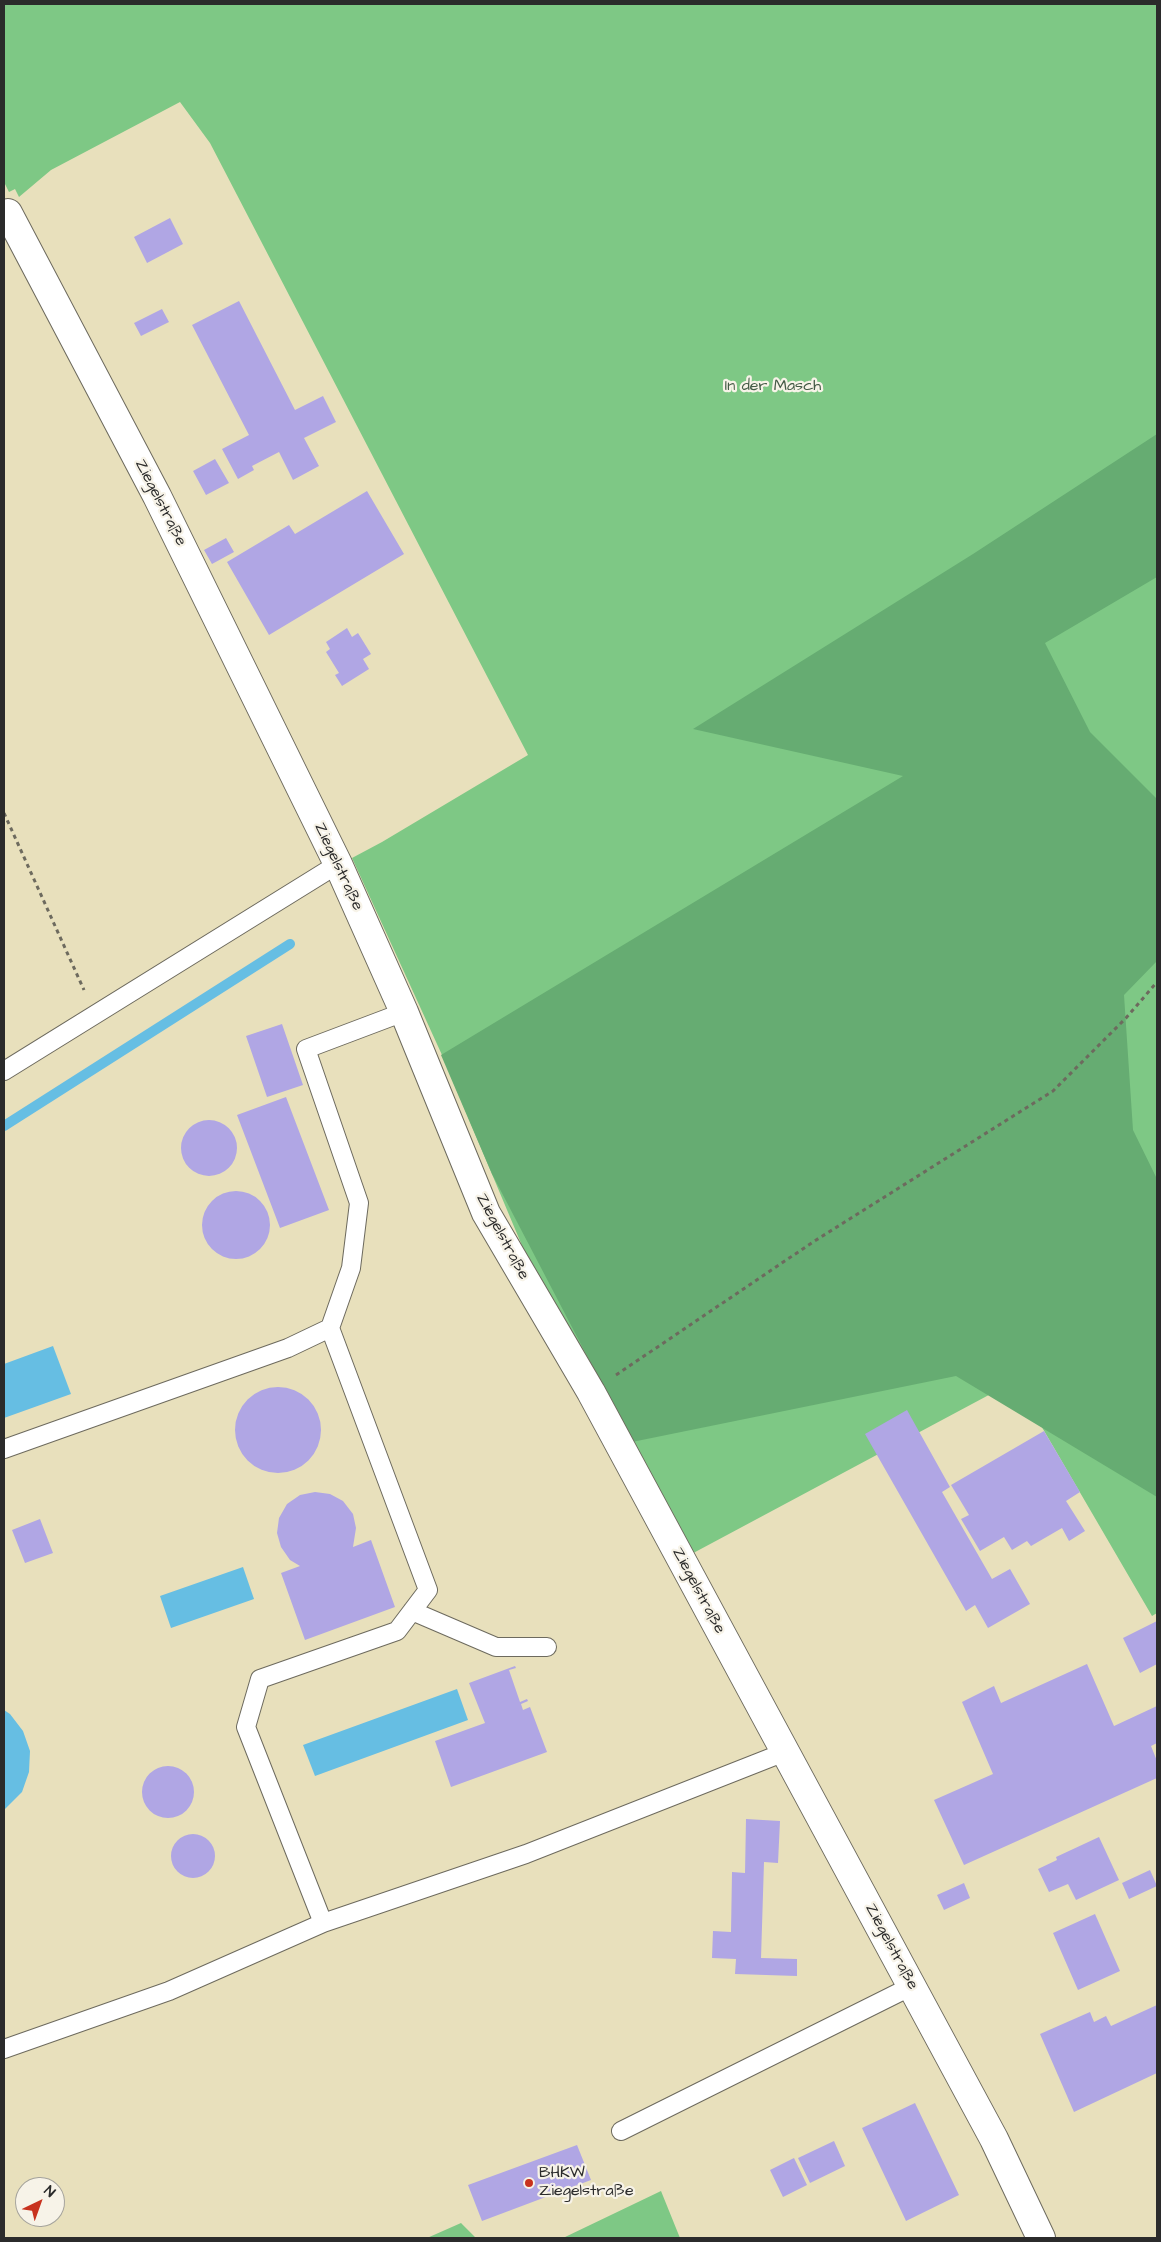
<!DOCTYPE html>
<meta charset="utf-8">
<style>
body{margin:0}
#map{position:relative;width:1161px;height:2242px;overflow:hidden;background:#e8e0bc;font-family:"Architects Daughter",sans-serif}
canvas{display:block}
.frame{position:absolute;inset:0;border:5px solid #2b2b2b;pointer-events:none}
.north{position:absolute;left:15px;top:2177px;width:50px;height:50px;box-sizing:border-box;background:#f7f3e8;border:1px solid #a5a39c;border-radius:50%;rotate:42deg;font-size:14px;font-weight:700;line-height:20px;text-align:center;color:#2b2b2b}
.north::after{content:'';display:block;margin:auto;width:18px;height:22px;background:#c8321e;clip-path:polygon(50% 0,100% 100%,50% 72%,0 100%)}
</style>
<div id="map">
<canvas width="1161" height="2242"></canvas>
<div class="frame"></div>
<div class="north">N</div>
</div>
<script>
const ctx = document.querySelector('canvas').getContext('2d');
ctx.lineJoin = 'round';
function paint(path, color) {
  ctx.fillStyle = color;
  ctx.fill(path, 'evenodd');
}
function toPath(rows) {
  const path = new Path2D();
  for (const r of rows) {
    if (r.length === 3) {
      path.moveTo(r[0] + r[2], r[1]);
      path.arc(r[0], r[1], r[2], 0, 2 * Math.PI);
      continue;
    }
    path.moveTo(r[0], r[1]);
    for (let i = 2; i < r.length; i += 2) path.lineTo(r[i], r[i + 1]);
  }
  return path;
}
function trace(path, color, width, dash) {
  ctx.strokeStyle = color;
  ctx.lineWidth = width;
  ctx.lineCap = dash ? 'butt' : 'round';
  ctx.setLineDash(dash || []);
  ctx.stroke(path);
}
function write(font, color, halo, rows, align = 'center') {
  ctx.font = font + ' "Architects Daughter",sans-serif';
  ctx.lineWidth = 4.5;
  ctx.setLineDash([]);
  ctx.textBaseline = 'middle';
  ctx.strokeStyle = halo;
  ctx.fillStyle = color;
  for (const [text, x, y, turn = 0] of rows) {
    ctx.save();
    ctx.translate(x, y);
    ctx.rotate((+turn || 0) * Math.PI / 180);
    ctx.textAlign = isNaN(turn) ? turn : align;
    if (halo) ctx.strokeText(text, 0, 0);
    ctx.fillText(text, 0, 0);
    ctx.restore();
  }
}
const green = toPath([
 [4,4,1157,4,1157,1613,1152,1616,1015,1381,684,1558,536,1279,442,1055,352,858,382,842,528,755,210,143,180,102,51,170,19,197,15,189,9,192,4,182],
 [661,2191,680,2238,563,2238],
 [461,2223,476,2238,427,2238]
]);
const forest = toPath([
 [1157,434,1157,577,1045,643,1090,732,1157,799,1157,961,1124,995,1133,1130,1157,1179,1157,1497,956,1376,632,1442,492,1174,441,1055,903,776,693,729,973,554]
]);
const water = toPath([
 [53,1346,71,1394,4,1418,4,1364],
 [243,1567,254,1599,171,1628,160,1596],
 [457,1689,468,1720,315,1776,303,1745],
 [4,1710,10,1714,23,1731,30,1751,29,1772,22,1792,4,1810]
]);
const stream = toPath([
 [4,1126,290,944]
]);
const building = toPath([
 [170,218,183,244,147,263,134,237],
 [239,301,295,410,323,396,336,422,304,438,319,466,293,480,279,452,252,466,254,470,238,479,222,449,249,435,192,325],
 [162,309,169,322,141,336,134,323],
 [215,459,229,483,206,495,193,471],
 [367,491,404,554,269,635,227,562,289,525,295,534],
 [226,538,234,552,212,564,204,550],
 [347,628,352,637,358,633,371,654,363,659,369,669,342,686,335,675,339,673,326,652,330,649,326,642],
 [282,1024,303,1085,267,1097,246,1036],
 [286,1097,329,1210,280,1228,237,1115],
 [209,1148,28],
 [236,1225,34],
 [278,1430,43],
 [907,1410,950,1487,942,1492,992,1579,1010,1569,1030,1604,988,1628,975,1605,966,1611,865,1434],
 [1044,1431,1080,1492,1066,1501,1085,1531,1069,1541,1062,1528,1031,1546,1027,1541,1012,1550,1004,1537,980,1551,961,1519,969,1515,951,1485],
 [315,1492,330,1494,343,1501,353,1514,356,1528,353,1547,371,1540,395,1607,305,1640,281,1573,300,1566,290,1560,281,1547,277,1533,279,1518,287,1504,300,1495],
 [40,1519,53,1553,25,1563,12,1530],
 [1157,1621,1157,1664,1140,1673,1123,1638],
 [1087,1664,1114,1726,1157,1706,1157,1743,1151,1746,1157,1761,1157,1778,964,1865,934,1800,993,1774,962,1702,994,1686,1001,1703],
 [515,1666,516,1668,509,1670,520,1702,527,1699,528,1701,521,1704,523,1710,530,1707,547,1752,451,1787,435,1741,485,1723,469,1683],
 [168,1792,26],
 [746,1819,780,1821,778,1863,764,1862,761,1958,797,1959,797,1976,735,1974,736,1959,712,1958,713,1931,731,1932,732,1872,745,1873],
 [193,1856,22],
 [1099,1837,1119,1880,1076,1900,1068,1884,1049,1892,1038,1869,1057,1860,1056,1857],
 [1150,1870,1157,1886,1129,1899,1122,1883],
 [964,1883,970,1898,944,1910,937,1895],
 [1095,1914,1120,1971,1078,1990,1053,1933],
 [1157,2005,1157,2073,1074,2112,1040,2034,1090,2012,1094,2022,1106,2016,1111,2026],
 [915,2103,959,2195,906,2221,862,2128],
 [834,2141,845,2166,810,2183,798,2158],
 [577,2145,591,2180,482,2221,468,2185],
 [794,2158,807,2185,783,2197,770,2170]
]);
const path = toPath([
 [4,813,84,990],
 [616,1375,813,1242,1053,1091,1126,1018,1157,982]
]);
const service = toPath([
 [4,1071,338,864],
 [4,1449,288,1348,330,1328,351,1268,359,1203,306,1049,404,1012],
 [412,1611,496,1647,547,1647],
 [323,1923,526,1854,785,1752],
 [4,2049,169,1991,323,1923,246,1727,260,1679,397,1631,428,1590,330,1328],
 [621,2131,912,1986]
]);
const minor = toPath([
 [8,213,157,496,338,864,404,1012,486,1213,591,1392,994,2139,1041,2238]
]);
const markers = [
 [529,2183,5,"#c8321e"]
];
const parkNames = [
 ["In der Masch",773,387]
];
const streetNames = [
 ["Ziegelstraße",160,503,63],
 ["Ziegelstraße",338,867,65],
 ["Ziegelstraße",502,1237,62],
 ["Ziegelstraße",698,1591,62],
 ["Ziegelstraße",891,1947,62]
];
const poiNames = [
 ["BHKW",539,2174],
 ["Ziegelstraße",539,2192]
];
paint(green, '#7ec885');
paint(forest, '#66ac72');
paint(water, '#66bee3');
trace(stream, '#66bee3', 10);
paint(building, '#b0a6e4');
trace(service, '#6d6a5e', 20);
trace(minor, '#6d6a5e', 30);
trace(path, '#6d6a5e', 3, [4, 4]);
trace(service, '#fff', 18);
trace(minor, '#fff', 28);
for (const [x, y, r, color] of markers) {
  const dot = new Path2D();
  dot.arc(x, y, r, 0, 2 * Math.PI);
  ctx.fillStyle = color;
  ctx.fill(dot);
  trace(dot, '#f7f3e8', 2);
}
write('16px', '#445a46', '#f7f3e8', parkNames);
write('16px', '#2b2b2b', '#f7f3e8', streetNames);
write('16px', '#2b2b2b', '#f7f3e8', poiNames, 'left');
</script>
